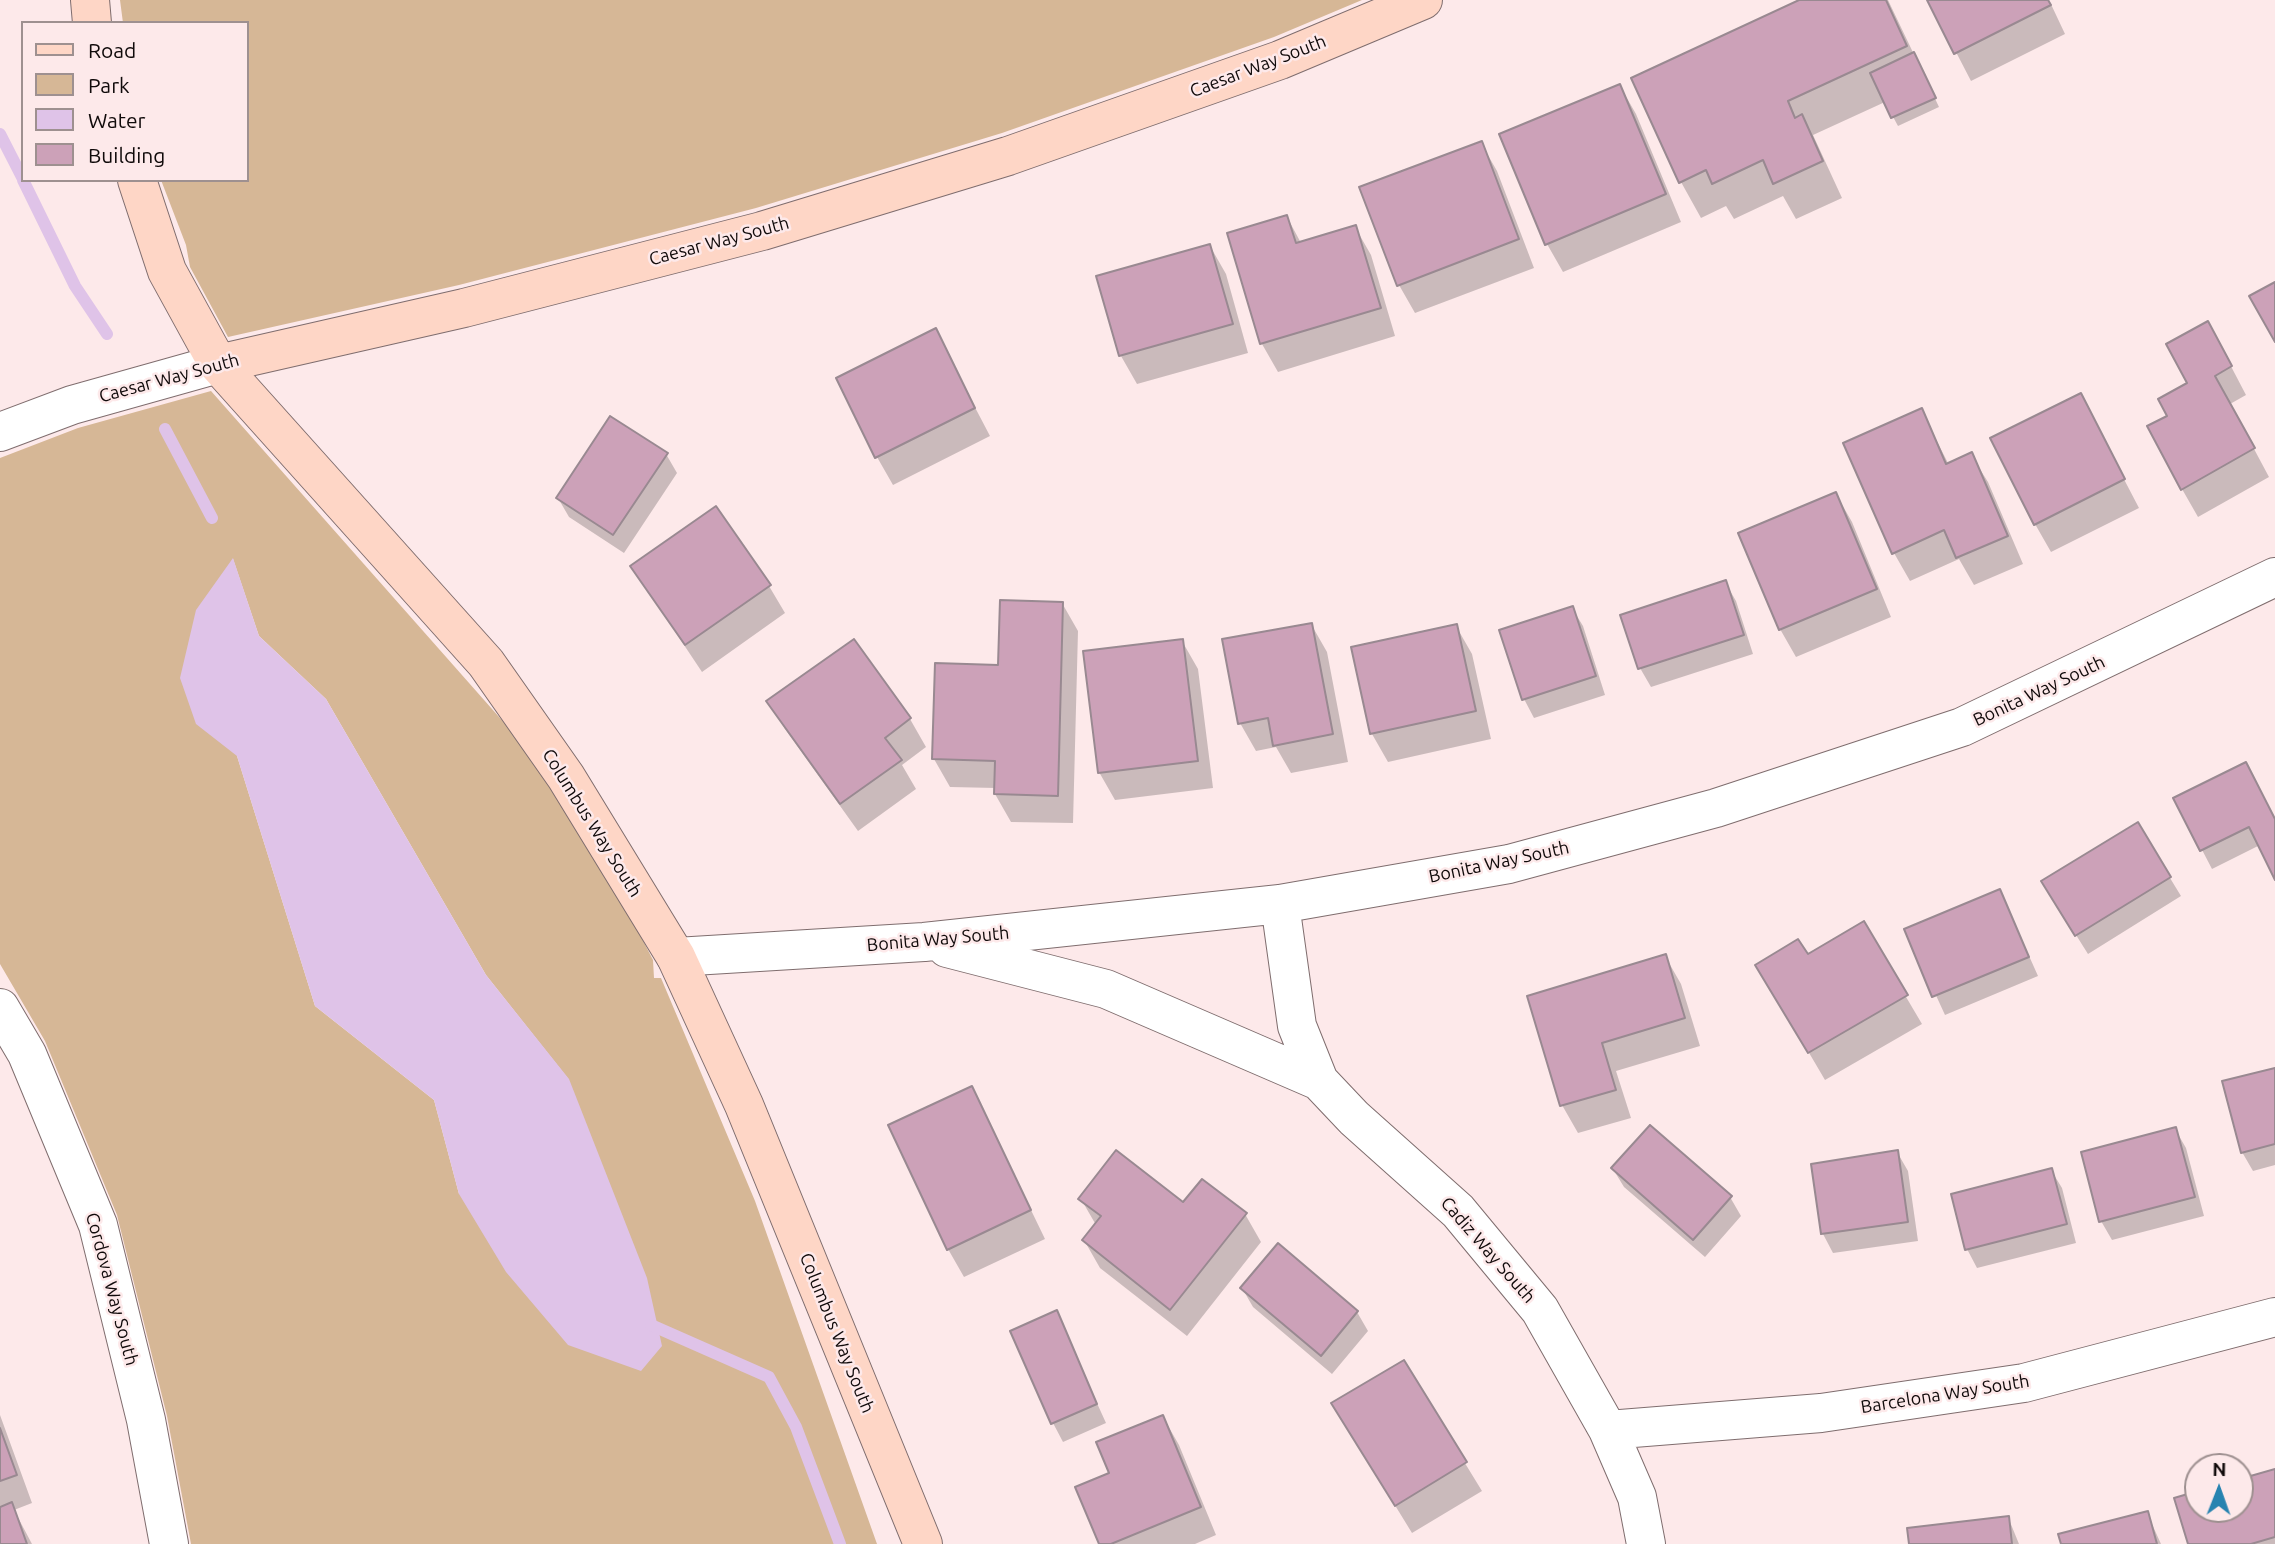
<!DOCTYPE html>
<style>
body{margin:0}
#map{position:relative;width:2275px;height:1544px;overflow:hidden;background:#fde9ea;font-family:Ubuntu,sans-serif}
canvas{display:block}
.legend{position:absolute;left:21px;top:21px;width:228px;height:161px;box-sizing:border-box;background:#fde9ea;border:2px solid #9e9090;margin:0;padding:9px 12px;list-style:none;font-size:21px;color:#100a0a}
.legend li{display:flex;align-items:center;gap:14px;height:35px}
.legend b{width:35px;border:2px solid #9e9090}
.north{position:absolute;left:2184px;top:1453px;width:70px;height:70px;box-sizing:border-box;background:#fde9ea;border:2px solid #9e9090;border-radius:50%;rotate:1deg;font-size:19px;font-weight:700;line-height:28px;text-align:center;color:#100a0a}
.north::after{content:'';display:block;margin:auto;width:24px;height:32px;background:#2783b0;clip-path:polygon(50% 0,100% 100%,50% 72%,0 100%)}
</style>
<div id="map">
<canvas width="2275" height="1544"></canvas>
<ul class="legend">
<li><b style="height:9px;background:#fed6c6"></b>Road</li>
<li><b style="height:19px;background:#d6b796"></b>Park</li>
<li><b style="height:19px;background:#dfc3e8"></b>Water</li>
<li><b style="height:19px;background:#cca1b8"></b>Building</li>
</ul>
<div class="north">N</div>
</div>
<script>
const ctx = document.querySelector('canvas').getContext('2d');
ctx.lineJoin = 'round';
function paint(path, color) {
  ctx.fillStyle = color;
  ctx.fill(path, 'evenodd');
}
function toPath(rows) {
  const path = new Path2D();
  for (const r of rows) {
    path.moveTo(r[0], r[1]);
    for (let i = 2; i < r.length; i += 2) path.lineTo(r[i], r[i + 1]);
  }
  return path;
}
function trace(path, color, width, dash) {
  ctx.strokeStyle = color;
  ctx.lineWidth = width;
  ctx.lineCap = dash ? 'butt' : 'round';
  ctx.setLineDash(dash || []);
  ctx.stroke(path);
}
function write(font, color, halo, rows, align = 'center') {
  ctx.font = font + ' Ubuntu,sans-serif';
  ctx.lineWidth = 5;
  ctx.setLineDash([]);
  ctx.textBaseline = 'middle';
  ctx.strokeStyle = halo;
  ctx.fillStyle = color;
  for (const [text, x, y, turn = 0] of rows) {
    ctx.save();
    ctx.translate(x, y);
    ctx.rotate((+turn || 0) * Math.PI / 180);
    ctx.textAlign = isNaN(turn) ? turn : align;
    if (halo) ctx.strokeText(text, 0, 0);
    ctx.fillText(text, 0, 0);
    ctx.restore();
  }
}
const green = toPath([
 [120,0,1362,0,1274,37,1002,133,756,208,459,285,228,337,190,267,186,245,161,180,247,180,247,23,123,23],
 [211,391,568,795,653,960,654,978,661,978,755,1201,877,1544,191,1544,167,1416,117,1215,45,1041,0,964,0,458,78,428],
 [233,559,259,636,326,699,486,975,569,1080,459,1194,434,1100,315,1006,237,756]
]);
const water = toPath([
 [233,558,259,636,326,699,486,975,569,1079,647,1278,662,1346,641,1371,568,1345,506,1272,459,1194,434,1100,315,1006,237,756,196,724,180,678,196,610]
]);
const shadow = toPath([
 [1803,0,1888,0,1939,107,1898,126,1885,102,1813,135,1842,198,1796,219,1783,196,1734,219,1726,206,1701,218,1681,182],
 [1929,0,2049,0,2065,34,1971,81],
 [1620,86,1636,114,1681,222,1563,272,1547,244],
 [1481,143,1497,171,1534,268,1415,313,1399,285],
 [1287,217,1301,243,1355,227,1371,255,1395,336,1278,372,1262,344,1229,234],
 [1210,246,1226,274,1248,353,1137,384,1121,356,1099,277],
 [935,331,990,436,893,485,877,457],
 [2223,351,2246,395,2230,404,2269,477,2198,517,2182,489,2169,416,2189,384],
 [2080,395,2139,508,2051,552,2035,524],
 [1921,410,1949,465,1971,455,1988,482,2023,564,1974,585,1959,559,1910,581,1894,553],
 [666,454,677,473,624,553,569,517,558,498],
 [1836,494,1852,522,1891,617,1796,657,1780,629],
 [632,567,769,586,785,613,702,672],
 [1725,582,1736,601,1753,654,1651,687,1640,668,1622,616],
 [1062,603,1078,631,1073,823,1011,822,995,794,996,788,950,787,934,759,1000,667],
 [1572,608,1583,626,1605,695,1534,718,1524,699],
 [1311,624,1327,652,1348,762,1291,773,1276,747,1256,751,1240,723],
 [1456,626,1472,654,1491,739,1388,762,1372,734,1353,649],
 [1182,641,1198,669,1213,788,1115,800,1099,772],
 [769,702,910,719,926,747,902,765,916,789,858,831,785,729],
 [2175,798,2275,820,2275,876,2260,845,2212,869],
 [2170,878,2181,896,2088,954,2054,900],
 [2000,891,2038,976,1945,1015,1906,930],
 [1863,924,1922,1024,1825,1080,1758,966,1807,957],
 [1665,956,1681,984,1700,1046,1616,1071,1631,1118,1578,1133,1562,1105,1529,997],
 [2275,1069,2275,1165,2253,1171,2242,1152],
 [972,1088,1045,1239,964,1277,948,1249],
 [2175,1129,2186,1148,2204,1216,2112,1240,2101,1221],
 [1897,1152,1908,1171,1918,1241,1833,1253,1823,1234,1813,1165],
 [1613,1169,1730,1197,1741,1216,1705,1257,1624,1187],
 [2051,1170,2062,1188,2076,1243,1977,1268,1967,1249],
 [1081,1199,1183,1205,1245,1214,1261,1242,1187,1336,1100,1268,1084,1240,1096,1225],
 [1242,1288,1357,1312,1368,1331,1332,1374,1253,1307],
 [1056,1313,1106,1423,1063,1442,1053,1423],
 [1403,1362,1482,1491,1412,1533,1350,1432],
 [0,1415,32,1503,14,1510,32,1544,0,1544],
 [1163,1417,1179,1445,1216,1535,1195,1544,1101,1544,1111,1474],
 [2275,1470,2275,1544,2190,1544,2198,1493,2198,1509,2240,1509,2240,1481],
 [2147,1513,2161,1544,2063,1544],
 [2008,1517,2019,1544,1910,1544]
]);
const stream = toPath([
 [0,134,23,179],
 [23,180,75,286,107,334],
 [165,429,212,518],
 [651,1325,769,1377,796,1427,840,1544]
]);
const building = toPath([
 [1799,0,1886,0,1907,46,1788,101,1795,118,1802,114,1823,161,1773,184,1763,160,1712,184,1706,170,1679,183,1631,78,1799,0],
 [1927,0,2048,0,2051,5,1954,54,1927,0],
 [1914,52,1936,98,1891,118,1870,73,1914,52],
 [1620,84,1666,194,1545,245,1499,134,1620,84],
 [1482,141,1519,239,1397,286,1359,187,1482,141],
 [1287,215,1296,243,1356,225,1381,308,1260,344,1227,233,1287,215],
 [1210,244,1233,324,1119,356,1096,276,1210,244],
 [2275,282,2275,342,2249,296,2275,282],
 [2208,321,2232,366,2215,376,2255,448,2181,490,2147,426,2167,416,2158,399,2187,383,2166,344,2208,321],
 [936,328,975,408,875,458,836,378,936,328],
 [2081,393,2125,479,2034,525,1990,438,2081,393],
 [1922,408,1946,464,1972,452,2008,536,1956,558,1944,530,1892,554,1843,443,1922,408],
 [610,416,668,453,613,535,556,498,610,416],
 [1836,492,1877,589,1779,630,1738,533,1836,492],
 [716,506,771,585,685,645,630,566,716,506],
 [1726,580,1744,635,1638,669,1620,615,1726,580],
 [1000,600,1063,602,1058,796,994,794,995,761,932,759,935,663,998,665,1000,600],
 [1573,606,1596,676,1522,700,1499,630,1573,606],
 [1312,623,1333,734,1273,746,1268,718,1238,724,1222,639,1312,623],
 [1457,624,1476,711,1370,734,1351,647,1457,624],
 [854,639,911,718,885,738,902,760,840,804,766,701,854,639],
 [1183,639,1198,761,1098,773,1083,651,1183,639],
 [2246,762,2275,819,2275,880,2249,827,2200,851,2173,798,2246,762],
 [2138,822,2171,877,2075,936,2041,881,2138,822],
 [2000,889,2029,957,1932,997,1904,929,2000,889],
 [1864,921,1908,995,1808,1053,1755,965,1798,939,1808,954,1864,921],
 [1666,954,1685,1018,1602,1043,1616,1090,1560,1106,1527,996,1666,954],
 [2275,1068,2275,1144,2241,1153,2222,1081,2275,1068],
 [972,1086,1031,1210,947,1250,888,1125,972,1086],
 [1650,1125,1732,1196,1693,1240,1611,1168,1650,1125],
 [2176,1127,2195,1197,2099,1222,2081,1152,2176,1127],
 [1116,1150,1183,1202,1202,1179,1247,1213,1170,1310,1082,1240,1101,1216,1078,1199,1116,1150],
 [1898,1150,1908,1222,1821,1234,1811,1164,1898,1150],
 [2052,1168,2067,1224,1965,1250,1951,1194,2052,1168],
 [1278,1243,1358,1311,1321,1356,1240,1288,1278,1243],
 [1057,1310,1097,1404,1051,1424,1010,1331,1057,1310],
 [1404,1360,1467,1462,1395,1506,1331,1403,1404,1360],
 [1163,1415,1201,1507,1111,1544,1099,1544,1075,1487,1109,1473,1096,1442,1163,1415],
 [0,1428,17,1475,0,1481,0,1428],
 [2275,1469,2275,1537,2251,1544,2188,1544,2174,1498,2198,1491,2198,1509,2240,1509,2240,1479,2275,1469],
 [12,1502,27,1544,0,1544,0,1507,12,1502],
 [2148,1511,2157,1544,2061,1544,2058,1534,2148,1511],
 [2009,1516,2012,1544,1909,1544,1907,1528,2009,1516]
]);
const street = toPath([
 [0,432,72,405,218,364],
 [1280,904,1297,1026,1319,1081,1354,1118,1458,1211,1540,1310,1608,1430,1637,1497,1646,1544],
 [947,948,1106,989,1319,1081],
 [676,957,924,942,1280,904,1509,864,1716,808,1962,727,2275,577],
 [0,1008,27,1054,98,1225,146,1420,169,1544],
 [1608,1430,1821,1413,2024,1383,2275,1317]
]);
const secondary = toPath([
 [90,0,92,23],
 [137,180,167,271,218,364,486,663,566,777,676,957,744,1105,923,1544],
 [218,364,464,308,762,231,1008,156,1280,60,1423,0]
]);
const streetNames = [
 ["Caesar Way South",1258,66,-21],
 ["Caesar Way South",719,241,-15],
 ["Caesar Way South",169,378,-15],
 ["Bonita Way South",2039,691,-25],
 ["Columbus Way South",592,823,58],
 ["Bonita Way South",1499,862,-12],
 ["Bonita Way South",938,939,-5],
 ["Cadiz Way South",1488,1250,49],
 ["Cordova Way South",112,1289,75],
 ["Columbus Way South",837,1333,68],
 ["Barcelona Way South",1945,1394,-9]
];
paint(green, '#d6b796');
paint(water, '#dfc3e8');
paint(shadow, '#0003');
trace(stream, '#dfc3e8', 12);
paint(building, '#cca1b8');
trace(building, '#998991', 2);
trace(street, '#7f6d6e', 40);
trace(secondary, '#7f6d6e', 40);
trace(street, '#fff', 38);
trace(secondary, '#fed6c6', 38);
write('18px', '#100a0a', '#fde9ea', streetNames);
</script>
